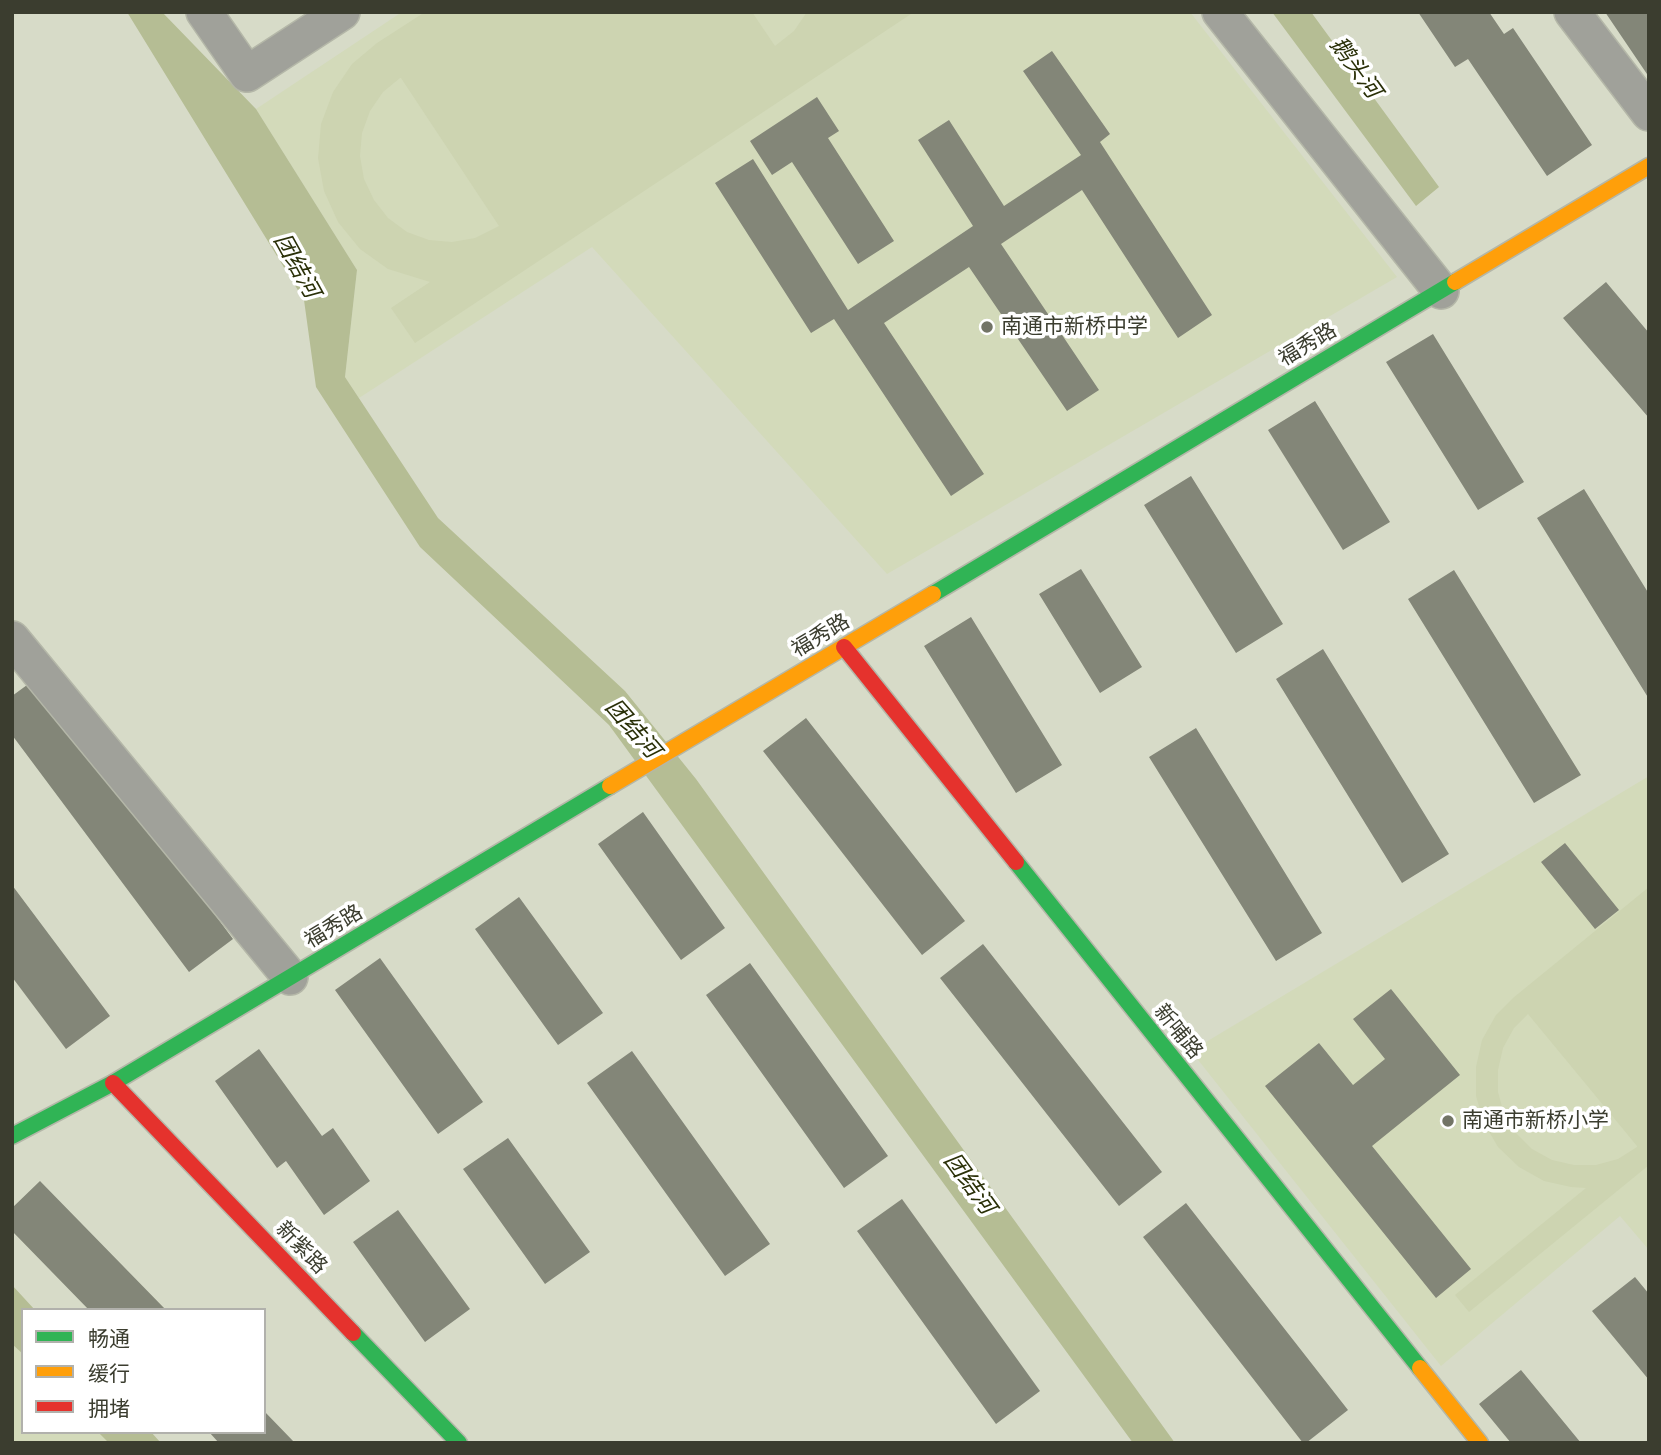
<!DOCTYPE html>
<meta charset="utf-8">
<style>
body{margin:0}
#map{position:relative;width:1661px;height:1455px;overflow:hidden;background:#d7dbc8;font-family:Manrope,"Noto Sans SC",sans-serif}
canvas{display:block}
.frame{position:absolute;inset:0;border:14px solid #3b3d2f;pointer-events:none}
.legend{position:absolute;left:21px;top:1308px;width:245px;height:126px;box-sizing:border-box;background:#fff;border:2px solid #b1b1ac;margin:0;padding:9px 12px;list-style:none;font-size:21px;color:#3b3d2f}
.legend li{display:flex;align-items:center;gap:14px;height:35px}
.legend b{width:35px;border:2px solid #b1b1ac}
</style>
<div id="map">
<canvas width="1661" height="1455"></canvas>
<div class="frame"></div>
<ul class="legend">
<li><b style="height:9px;background:#30b455"></b>畅通</li>
<li><b style="height:9px;background:#ff9f0a"></b>缓行</li>
<li><b style="height:9px;background:#e5322d"></b>拥堵</li>
</ul>
</div>
<script>
const ctx = document.querySelector('canvas').getContext('2d');
ctx.lineJoin = 'round';
function paint(path, color) {
  ctx.fillStyle = color;
  ctx.fill(path, 'evenodd');
}
function toPath(rows) {
  const path = new Path2D();
  for (const r of rows) {
    path.moveTo(r[0], r[1]);
    for (let i = 2; i < r.length; i += 2) path.lineTo(r[i], r[i + 1]);
  }
  return path;
}
function trace(path, color, width, dash) {
  ctx.strokeStyle = color;
  ctx.lineWidth = width;
  ctx.lineCap = dash ? 'butt' : 'round';
  ctx.setLineDash(dash || []);
  ctx.stroke(path);
}
function write(font, color, halo, rows, align = 'center') {
  ctx.font = font + ' Manrope,"Noto Sans SC",sans-serif';
  ctx.lineWidth = 7;
  ctx.setLineDash([]);
  ctx.textBaseline = 'middle';
  ctx.strokeStyle = halo;
  ctx.fillStyle = color;
  for (const [text, x, y, turn = 0] of rows) {
    ctx.save();
    ctx.translate(x, y);
    ctx.rotate((+turn || 0) * Math.PI / 180);
    ctx.textAlign = isNaN(turn) ? turn : align;
    if (halo) ctx.strokeText(text, 0, 0);
    ctx.fillText(text, 0, 0);
    ctx.restore();
  }
}
const built = toPath([
 [402,12,1190,12,1397,277,887,574,592,247,359,398,345,377,357,270,256,109],
 [1649,776,1649,1250,1620,1216,1441,1366,1191,1051],
 [12,1307,23,1318,23,1432,132,1432,142,1443,12,1443]
]);
const green = toPath([
 [425,12,752,12,775,46,794,31,807,12,914,12,415,343,391,308,430,282,388,269,360,249,338,222,324,191,318,158,321,124,333,92,352,64,377,43],
 [400,78,401,78,499,226,475,238,452,242,429,240,407,232,388,218,374,200,364,179,360,156,362,133,370,111,383,92],
 [1649,887,1649,1165,1469,1312,1455,1295,1586,1188,1571,1187,1544,1181,1519,1167,1498,1147,1484,1123,1476,1096,1476,1067,1482,1040,1496,1015,1513,998],
 [1528,1014,1637,1146,1637,1147,1618,1159,1596,1165,1574,1165,1552,1160,1532,1149,1516,1133,1504,1114,1498,1092,1498,1070,1503,1048,1514,1028]
]);
const water = toPath([
 [127,12,162,12,256,109,357,270,345,377,438,518,625,691,696,779,1175,1443,1133,1443,609,725,420,547,316,387,304,300],
 [1272,12,1311,12,1439,187,1416,206],
 [12,1285,35,1310,23,1310,23,1354,12,1344],
 [98,1432,151,1432,161,1443,109,1443]
]);
const building = toPath([
 [1418,12,1489,12,1504,34,1513,28,1592,145,1547,176,1468,59,1455,67],
 [1605,12,1649,12,1649,77],
 [1052,51,1110,134,1100,142,1212,315,1178,338,1082,190,1001,244,1099,390,1067,411,969,267,884,323,984,474,951,496,834,319,811,333,715,183,753,159,848,310,973,226,918,140,949,120,1004,206,1081,155,1023,71],
 [817,97,839,131,828,138,894,241,858,264,792,162,772,175,750,141],
 [1606,282,1649,333,1649,418,1563,318],
 [1433,334,1524,482,1478,510,1386,362],
 [1315,401,1390,522,1343,550,1268,430],
 [1191,476,1283,624,1236,653,1144,505],
 [1584,489,1649,594,1649,699,1537,518],
 [1081,569,1142,667,1100,693,1039,594],
 [1454,570,1581,775,1534,803,1408,599],
 [971,617,1062,765,1016,793,924,646],
 [1323,649,1449,854,1402,883,1276,679],
 [38,677,233,939,189,972,12,735,12,696],
 [806,718,965,921,922,955,763,751],
 [1196,728,1322,933,1276,961,1149,757],
 [643,812,725,928,681,960,598,844],
 [1565,843,1619,910,1595,929,1541,862],
 [12,885,110,1016,66,1049,12,977],
 [519,897,603,1013,558,1045,475,929],
 [983,944,1162,1172,1119,1206,940,978],
 [380,958,483,1102,438,1134,335,990],
 [750,963,888,1156,844,1188,706,995],
 [1391,989,1460,1075,1372,1146,1471,1269,1436,1298,1265,1086,1319,1043,1353,1085,1385,1059,1353,1019],
 [259,1049,322,1136,333,1128,370,1181,324,1215,286,1161,277,1168,215,1081],
 [632,1051,770,1244,725,1276,587,1083],
 [508,1138,590,1252,545,1284,463,1169],
 [40,1181,166,1310,89,1310,12,1231,12,1208],
 [902,1199,1040,1391,996,1424,857,1231],
 [1186,1203,1348,1410,1306,1443,1303,1443,1143,1237],
 [398,1210,470,1309,425,1342,353,1242],
 [1635,1277,1649,1294,1649,1380,1592,1311],
 [1521,1370,1581,1443,1511,1443,1479,1404],
 [264,1411,295,1443,219,1443,209,1432,264,1432]
]);
const street = toPath([
 [204,12,247,74,342,12],
 [1220,12,1441,291],
 [1572,12,1649,113],
 [12,639,290,977]
]);
const fast = toPath([
 [933,594,1455,282],
 [1016,862,1420,1368],
 [12,1136,113,1083,610,786],
 [353,1333,459,1443]
]);
const slow = toPath([
 [1455,282,1649,166],
 [610,786,933,594],
 [1420,1368,1480,1443]
]);
const jam = toPath([
 [844,647,1016,862],
 [113,1083,353,1333]
]);
const markers = [
 [987,327,7,"#727465"],
 [1448,1121,7,"#727465"]
];
const poiNames = [
 ["南通市新桥中学",1001,327],
 ["南通市新桥小学",1462,1121]
];
const streetNames = [
 ["福秀路",1308,345,-31],
 ["福秀路",821,636,-31],
 ["福秀路",334,927,-31],
 ["新哺路",1178,1032,51],
 ["新紫路",301,1248,46]
];
const waterNames = [
 ["鹅头河",1355,68,54],
 ["团结河",296,266,61],
 ["团结河",632,729,49],
 ["团结河",969,1184,54]
];
paint(built, '#d3daba');
paint(green, '#cdd4b1');
paint(water, '#b5bd94');
paint(building, '#838678');
trace(street, '#b4b7a8', 38);
trace(fast, '#b4b7a8', 19);
trace(slow, '#b4b7a8', 19);
trace(jam, '#b4b7a8', 19);
trace(street, '#a0a19a', 35);
trace(fast, '#30b455', 16);
trace(slow, '#ff9f0a', 16);
trace(jam, '#e5322d', 16);
for (const [x, y, r, color] of markers) {
  const dot = new Path2D();
  dot.arc(x, y, r, 0, 2 * Math.PI);
  ctx.fillStyle = color;
  ctx.fill(dot);
  trace(dot, '#fff', 2.5);
}
write('21px', '#3b3d2f', '#fff', poiNames, 'left');
write('21px', '#3b3d2f', '#fff', streetNames);
write('italic 23px', '#2a3008', '#fff', waterNames);
</script>
